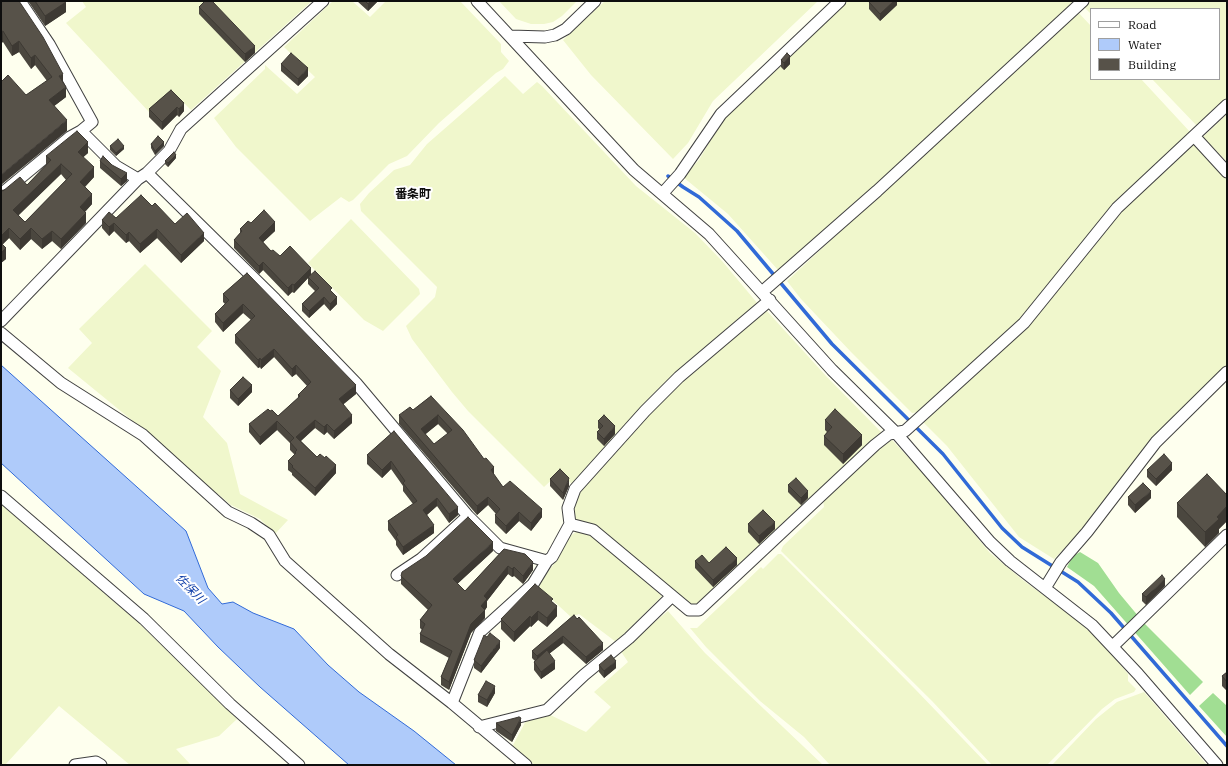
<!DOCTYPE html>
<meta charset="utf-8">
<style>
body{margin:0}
#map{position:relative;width:1228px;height:766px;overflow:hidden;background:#feffee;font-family:"IBM Plex Serif",serif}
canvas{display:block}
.frame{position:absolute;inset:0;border:2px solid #0e0e0e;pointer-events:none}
.legend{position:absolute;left:1090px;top:8px;width:130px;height:72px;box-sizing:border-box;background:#fff;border:1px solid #9f9f9f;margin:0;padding:5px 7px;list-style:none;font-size:12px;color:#0e0e0e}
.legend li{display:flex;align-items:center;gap:8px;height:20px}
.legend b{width:20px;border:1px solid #9f9f9f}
</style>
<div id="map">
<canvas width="1228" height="766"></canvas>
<div class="frame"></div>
<ul class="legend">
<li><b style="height:5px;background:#fff"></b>Road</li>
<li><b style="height:11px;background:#afcbfa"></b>Water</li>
<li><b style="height:11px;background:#575249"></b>Building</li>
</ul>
</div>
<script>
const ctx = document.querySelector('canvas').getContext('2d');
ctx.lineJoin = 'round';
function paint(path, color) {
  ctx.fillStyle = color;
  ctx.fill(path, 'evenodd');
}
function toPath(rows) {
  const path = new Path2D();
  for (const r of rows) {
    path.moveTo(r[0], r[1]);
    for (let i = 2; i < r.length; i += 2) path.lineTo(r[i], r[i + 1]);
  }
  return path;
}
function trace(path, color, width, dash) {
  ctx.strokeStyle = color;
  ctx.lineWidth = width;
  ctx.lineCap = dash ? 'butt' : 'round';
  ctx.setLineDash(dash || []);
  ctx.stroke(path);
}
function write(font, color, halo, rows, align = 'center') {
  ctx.font = font + ' "IBM Plex Serif","Noto Sans JP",serif';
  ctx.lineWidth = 4;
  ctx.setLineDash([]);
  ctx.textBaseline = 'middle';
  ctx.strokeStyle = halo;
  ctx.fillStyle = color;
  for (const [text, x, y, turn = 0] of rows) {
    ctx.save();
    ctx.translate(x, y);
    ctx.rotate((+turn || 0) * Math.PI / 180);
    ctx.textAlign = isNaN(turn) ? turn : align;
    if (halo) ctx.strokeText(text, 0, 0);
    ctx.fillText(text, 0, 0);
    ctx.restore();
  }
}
const farmland = toPath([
 [82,1,312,1,191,110,171,90,149,112,66,23,86,7],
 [333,1,352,1,370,17,386,1,460,1,501,44,501,52,509,61,503,69,496,73,439,123,407,156,389,164,353,200,349,202,341,197,310,221,236,147,214,118,265,69,265,65,297,94,315,77,284,47],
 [499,1,577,1,562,16,553,22,544,24,531,24,516,19],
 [605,1,818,1,713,101,688,143,673,159,591,75,563,40],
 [846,1,1077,1,874,188,778,270,728,214,683,177,699,160,724,117],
 [1089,1,1227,1,1227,99,1198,127,1152,79,1219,79,1219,9,1091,9,1091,14,1083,6],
 [1077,11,1091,26,1091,79,1141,79,1191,133,1021,320,960,377,918,412,912,413,851,352,801,299,787,281],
 [505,76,523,94,537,82,542,86,636,186,695,233,722,261,758,304,687,362,653,394,573,485,560,472,544,487,468,411,452,392,412,339,406,326,435,297,437,287,361,211,360,204,369,193,394,170,410,165,427,144],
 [1227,114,1227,162,1203,137,1202,138],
 [1193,141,1227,177,1227,368,1095,517,1054,559,1019,537,947,446,922,421,965,383,1120,210],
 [351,219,419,289,420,294,383,331,364,320,308,263],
 [145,264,212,331,197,347,221,371,203,417,227,443,240,494,288,520,275,534,260,519,231,505,218,494,216,494,161,444,68,368,92,343,79,329],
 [766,310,826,376,882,433,698,605,691,605,574,520,573,509,580,491,649,415,682,381],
 [892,440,923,473,990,553,1024,581,1075,618,1104,645,1128,674,1128,681,1136,689,1134,692,1115,699,1102,709,1047,765,992,765,932,701,781,551,783,546,824,507,823,498,885,442],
 [1,504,140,624,237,719,219,736,176,749,191,765,130,765,59,706,5,765,1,765],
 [584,531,594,537,662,596,616,642,579,614,571,617,537,586,556,561,569,537,576,532],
 [778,554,781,554,915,689,988,765,830,765,804,737,760,701,706,647,690,628,697,628,761,567,763,569],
 [668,611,705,653,823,765,535,765,512,747,528,717,546,713,586,732,611,707,594,692,628,662,620,650],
 [1144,692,1207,765,1052,765,1096,719,1117,702]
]);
const forest = toPath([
 [1080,552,1098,563,1119,593,1144,623,1203,682,1190,695,1094,586,1067,567,1073,556],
 [1213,693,1227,706,1227,737,1199,706]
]);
const water = toPath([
 [1,365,186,531,208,588,222,604,233,602,253,613,294,629,328,665,359,692,414,731,456,765,349,765,260,687,218,647,184,611,144,594,1,463,1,365]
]);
const stream = toPath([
 [668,176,683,187,699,197,737,231,832,344,943,454,1002,528,1022,547,1078,582,1111,613,1227,746]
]);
const minor = toPath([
 [477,1,634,170,709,234,832,370,896,433,990,542,1010,561,1092,625,1138,674,1217,765],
 [510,36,545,37,555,35,566,29,595,1],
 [81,131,116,166,138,179],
 [1194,136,1227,172],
 [147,173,275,299,356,383,468,516,500,548,547,561],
 [1,194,70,137,81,131,92,122,49,44,20,1],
 [662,194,680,174,721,114,840,1],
 [762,292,877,191,1083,1],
 [1,321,138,179,147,173,169,151,181,129,323,1],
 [1,333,61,383,143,435,228,512,251,523,269,535,285,561,389,654,452,703,526,765],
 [1,496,144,619,230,704,299,765],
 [570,524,593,530,689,610,699,610,875,445,889,434,905,431,1024,323,1117,208,1227,105],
 [397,575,421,559,468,516],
 [1045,588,1061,562,1087,532,1156,442,1227,372],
 [1113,646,1227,535],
 [452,703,480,632,533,584,547,561,552,557,570,524,568,508,575,489,645,411,679,377,770,300],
 [479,727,547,710,584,675,629,638,672,596],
 [75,765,96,762,101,765]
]);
const wall = toPath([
 [1,1,63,82,66,97,54,106,67,131,26,95,47,81,35,65,31,69,19,52,12,56,3,42,1,43],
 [28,1,65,1,66,12,45,26],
 [357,1,378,1,368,11],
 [897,1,897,5,880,21,869,9,869,2],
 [199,7,255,53,245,62,199,14],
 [781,60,790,64,784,70,781,67],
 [281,64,308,76,298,86,281,71],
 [171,90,184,111,179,117,177,115,162,130,149,117,149,109],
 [151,144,164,146,155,155,151,148],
 [110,146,124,149,116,156,110,150],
 [88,153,83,157,94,177,85,187,92,204,85,212,86,223,61,249,52,241,42,249,31,239,20,250,9,238,2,245,6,259,1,263,1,190,27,185,46,165,46,156],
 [61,174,66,180,25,222,18,216],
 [176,158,168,167,165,164,165,161],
 [100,161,127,181,121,186,100,168],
 [152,206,175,224,204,241,181,263,157,238,140,253,129,241,126,243,114,231,109,236,102,228,102,220,116,218],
 [251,223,275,231,263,242,271,251,311,275,332,292,337,304,330,311,324,304,309,318,302,311,302,304,315,291,308,284,308,278,294,293,292,292,288,296,263,270,259,274,234,248,234,240,240,233,240,229],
 [247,273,356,394,343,404,352,423,334,439,327,432,324,435,315,428,301,441,317,457,336,473,315,496,292,475,292,473,288,470,288,461,295,455,290,450,290,443,277,430,260,445,249,432,249,424,270,411,278,416,298,398,298,395,307,386,296,374,292,377,274,357,261,369,260,367,258,368,235,343,235,335,251,320,243,313,223,332,215,322,215,314,225,304,223,302,223,294],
 [230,390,252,392,238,406,230,398],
 [431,396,484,459,494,475,503,487,542,517,531,531,519,521,506,534,495,523,495,515,496,514,488,505,477,515,399,424,399,415,413,410],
 [438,424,448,434,434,444,425,434],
 [825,420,862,445,843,464,824,445,824,436,827,432,825,430],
 [598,421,615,434,604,446,597,439,597,432,600,430,598,428],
 [394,431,458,515,449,523,437,506,427,515,434,533,403,555,396,545,396,541,388,530,388,521,413,504,403,491,403,486,391,469,382,478,367,464,367,455],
 [1147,470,1172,470,1156,486,1147,477],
 [550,479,569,486,563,500,550,486],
 [788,485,808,498,801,505,788,492],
 [1227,495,1227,521,1219,529,1219,533,1205,547,1177,517,1177,503],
 [1128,497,1151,498,1135,513,1128,505],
 [748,524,775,529,759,544,748,532],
 [504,549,533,570,523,584,514,576,512,577,508,574,487,601,487,607,485,610,485,618,471,633,449,690,441,685,441,677,449,658,420,642,420,634,422,630,420,628,420,620,428,610,401,584,401,576,493,551,457,584,465,591],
 [695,561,709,563,737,565,713,587,695,568],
 [1165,586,1146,605,1142,601,1142,594],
 [553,602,557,616,547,627,538,620,531,627,530,626,514,642,501,629,501,619],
 [574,615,603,650,586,664,563,643,549,654,555,669,541,679,534,670,534,662,535,661,532,658,532,651],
 [500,648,481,673,474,668,474,660],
 [599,665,616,668,604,678,599,672],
 [1227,672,1227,691,1222,686,1222,676],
 [495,693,487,707,478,702,478,695],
 [496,723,521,725,512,742,496,731]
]);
const shadedWall = toPath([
 [371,1,378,1,368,11,368,4],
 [894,1,897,1,897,5,880,21,880,14],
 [66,2,66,12,45,26,45,16],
 [3,31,3,42,1,43,1,32],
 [19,41,19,52,12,56,12,46],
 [255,46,255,53,245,62,245,54],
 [35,55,35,65,31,69,31,58],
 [790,56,790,64,784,70,784,63],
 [308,68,308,76,298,86,298,79],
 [63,74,63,84,59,76],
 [66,87,66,97,49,110,49,100],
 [184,103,184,111,179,117,179,109],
 [177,107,177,115,162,130,162,122],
 [67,120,67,131,1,185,1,175],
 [88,142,88,153,78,162,78,152],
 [164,142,164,146,155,155,155,151],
 [124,146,124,149,116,156,116,153],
 [176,155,176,158,168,167,168,163],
 [61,164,61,174,13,220,13,210],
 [94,167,94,177,80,192,80,182],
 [127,173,127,181,121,186,121,179],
 [92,194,92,204,80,217,80,207],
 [86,213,86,223,61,249,61,239],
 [275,222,275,231,259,246,259,238],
 [114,223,114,231,109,236,109,227],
 [9,228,9,238,1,246,1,236],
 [31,228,31,239,20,250,20,239],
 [157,229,157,238,140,253,140,244],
 [52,231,52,241,42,249,42,239],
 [129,232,129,241,126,243,126,235],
 [204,233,204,241,181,263,181,255],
 [6,248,6,259,1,263,1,253],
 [263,262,263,270,259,274,259,266],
 [311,268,311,276,308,277,308,278,294,293,294,285],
 [292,284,292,292,288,296,288,288],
 [324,297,324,304,309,318,309,311],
 [337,297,337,304,330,311,330,304],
 [243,304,243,313,223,332,223,323],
 [274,349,274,357,261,369,261,360],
 [260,358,260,367,258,368,258,360],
 [296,365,296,374,292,377,292,369],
 [252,385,252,392,238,406,238,399],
 [356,385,356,394,339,408,339,399],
 [352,415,352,423,334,439,334,431],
 [438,415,438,424,421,438,421,429],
 [315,420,315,428,296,445,296,437],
 [277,421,277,430,260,445,260,437],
 [327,424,327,432,324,435,324,427],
 [615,426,615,434,604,446,604,439],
 [862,435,862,445,843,464,843,454],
 [391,461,391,469,382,478,382,470],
 [1172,463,1172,470,1156,486,1156,479],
 [336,465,336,473,315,496,315,488],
 [494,467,494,476,491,470],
 [569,478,569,486,563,500,563,493],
 [808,491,808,498,801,505,801,498],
 [1151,491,1151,498,1135,513,1135,505],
 [488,497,488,505,477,515,477,506],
 [437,498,437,506,423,518,423,510],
 [1227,506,1227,521,1219,529,1219,533,1205,547,1205,532,1217,517],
 [458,507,458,515,449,523,449,514],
 [542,509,542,517,531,531,531,523],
 [519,512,519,521,506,534,506,526],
 [775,522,775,529,759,544,759,536],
 [434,525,434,533,403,555,403,547],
 [493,542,493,551,453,588,453,579],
 [737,558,737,565,713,587,713,580],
 [533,562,533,570,523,584,523,576],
 [508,566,508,574,487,601,487,607,485,610,485,618,471,633,449,690,449,682,471,624,484,596],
 [514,567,514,576,512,577,512,569],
 [1165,579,1165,586,1146,605,1146,597],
 [557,606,557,616,547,627,547,618],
 [538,611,538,620,531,627,531,618],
 [530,616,530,626,514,642,514,632],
 [563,636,563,643,537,663,537,656],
 [500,641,500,648,481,673,481,666],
 [603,643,603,650,586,664,586,657],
 [555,661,555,669,541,679,541,672],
 [616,661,616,668,604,678,604,671],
 [495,686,495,693,487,707,487,700],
 [521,718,521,725,512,742,512,735]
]);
const building = toPath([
 [1,1,19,1,43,37,63,74,59,76,66,87,49,100,67,120,1,175,1,82,8,75,26,95,52,77,35,55,31,58,19,41,12,46,3,31,1,32,1,1],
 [35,1,65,1,66,2,45,16,35,1],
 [205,1,212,1,255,46,245,54,199,7,205,1],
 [365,1,371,1,368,4,365,1],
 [870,1,894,1,880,14,869,2,870,1],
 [291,53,308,68,298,79,281,64,291,53],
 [787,53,790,56,784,63,781,60,787,53],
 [171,90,184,103,179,109,177,107,162,122,149,109,171,90],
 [77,131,88,142,78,152,94,167,80,182,92,194,80,207,86,213,61,239,52,231,42,239,31,228,20,239,9,228,1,236,1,190,3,191,20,177,27,185,51,160,46,156,77,131],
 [61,164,72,174,25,222,13,210,61,164],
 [158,136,164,142,155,151,151,144,158,136],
 [118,139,124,146,116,153,110,146,118,139],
 [174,152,176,155,168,163,165,161,174,152],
 [103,156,112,165,127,173,121,179,100,161,103,156],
 [141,195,152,206,155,203,175,224,187,213,204,233,181,255,157,229,140,244,129,232,126,235,114,223,109,227,102,220,109,212,116,218,141,195],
 [264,210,275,222,259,238,271,251,273,250,280,256,290,246,311,268,294,285,292,284,288,288,263,262,259,266,234,240,242,231,240,229,248,221,251,223,264,210],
 [1,243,6,248,1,253,1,243],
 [315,271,332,288,330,290,337,297,330,304,324,297,309,311,302,304,319,288,308,277,315,271],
 [247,273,356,385,339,399,352,415,334,431,327,424,324,427,315,420,296,437,317,457,320,454,325,458,326,456,336,465,315,488,292,467,293,466,288,461,296,453,295,452,297,450,290,442,294,438,277,421,260,437,249,424,268,409,270,411,272,410,278,416,300,396,298,395,311,382,296,365,292,369,274,349,261,360,260,358,258,360,235,335,255,316,243,304,223,323,215,314,229,300,223,294,247,273],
 [243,377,252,385,238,399,230,390,243,377],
 [431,396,463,430,484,459,486,458,494,467,491,470,503,487,510,481,542,509,531,523,519,512,506,526,495,515,500,509,488,497,477,506,399,415,410,407,413,410,431,396],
 [438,415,452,430,434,444,421,429,438,415],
 [835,409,862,435,843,454,824,436,832,427,825,420,835,409],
 [604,415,615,426,604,439,597,432,603,426,598,421,604,415],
 [394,431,458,507,449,514,437,498,423,510,434,525,403,547,396,537,398,535,388,521,417,501,403,483,405,481,391,461,382,470,367,455,394,431],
 [1164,454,1172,463,1156,479,1147,470,1164,454],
 [560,469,569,478,563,493,550,479,560,469],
 [1207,474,1227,495,1227,506,1217,517,1219,519,1205,532,1177,503,1207,474],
 [796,478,808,491,801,498,788,485,796,478],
 [1143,483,1151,491,1135,505,1128,497,1143,483],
 [763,510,775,522,759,536,748,524,763,510],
 [468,517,493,542,453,579,465,591,504,549,525,554,533,562,523,576,514,567,512,569,508,566,484,596,487,599,481,606,485,610,471,624,449,682,441,677,452,651,420,634,425,624,420,620,432,605,401,576,402,572,426,556,468,517],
 [726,547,737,558,713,580,695,561,702,555,709,563,726,547],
 [1162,575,1165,579,1146,597,1142,594,1162,575],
 [535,584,553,599,551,601,557,606,547,618,538,611,531,618,530,616,514,632,501,619,535,584],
 [574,615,577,619,579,617,603,643,586,657,563,636,537,656,532,651,574,615],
 [490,633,500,641,481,666,474,660,484,635,487,637,490,633],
 [547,650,555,661,541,672,534,662,547,650],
 [611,655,616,661,604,671,599,665,611,655],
 [1227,672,1227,682,1222,676,1227,672],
 [486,681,495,686,487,700,478,695,486,681],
 [519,717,521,718,512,735,496,723,519,717]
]);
const neighbourhoodNames = [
 ["番条町",413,195]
];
const waterNames = [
 ["佐保川",190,589,46]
];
paint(farmland, '#f0f7cc');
paint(forest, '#a1de93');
paint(water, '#afcbfa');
trace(water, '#316ad7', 1);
trace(stream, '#316ad7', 3.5);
trace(minor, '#414141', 13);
trace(minor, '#fff', 11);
paint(wall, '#4b473f');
paint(shadedWall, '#3d3933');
paint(building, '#575249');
trace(building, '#3d3933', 1);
write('bold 12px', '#0e0e0e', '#fff', neighbourhoodNames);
write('italic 12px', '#0e3da8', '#fff', waterNames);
</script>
